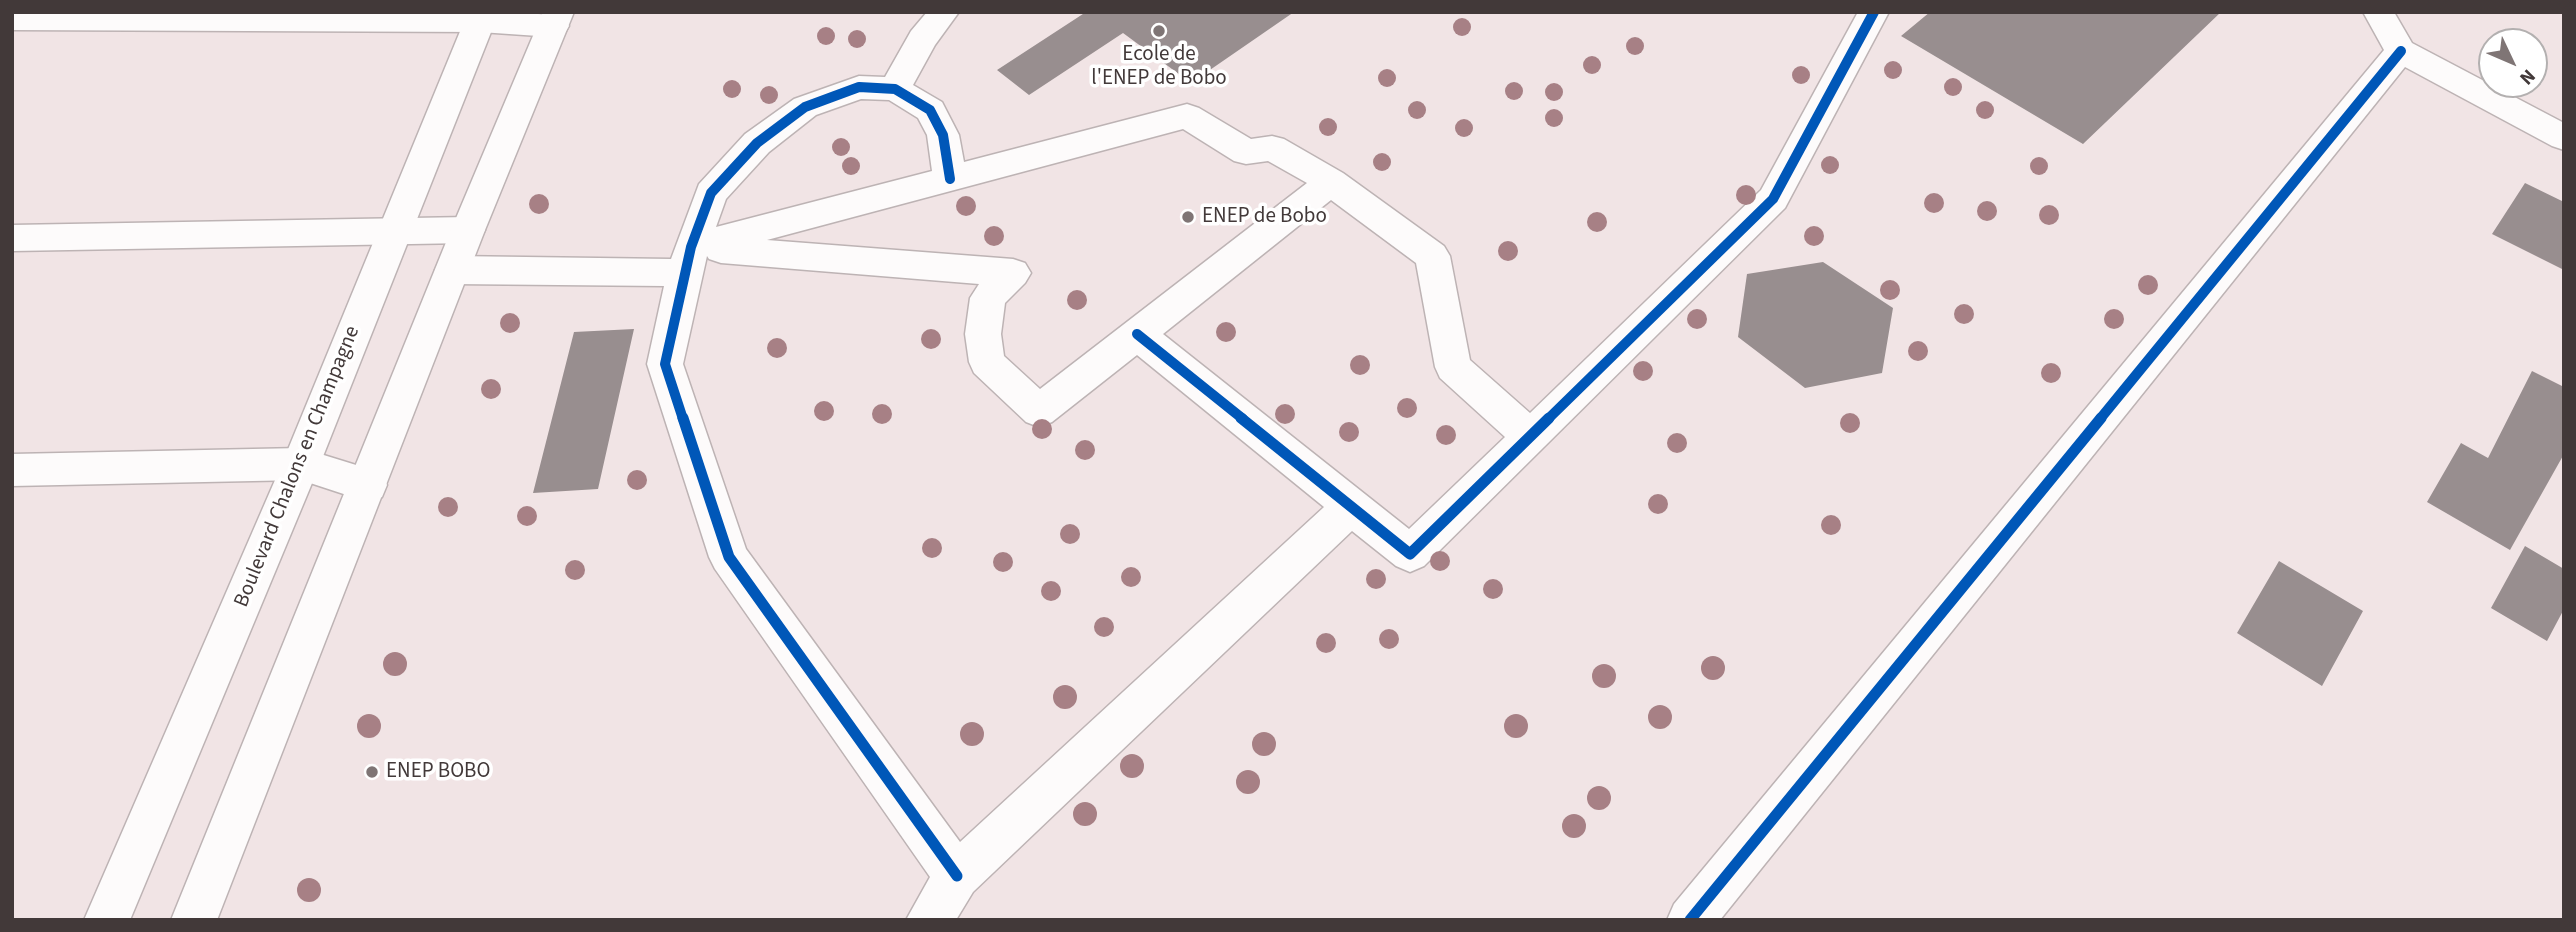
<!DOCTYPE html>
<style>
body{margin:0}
#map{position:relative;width:2576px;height:932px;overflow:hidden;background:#f1e4e5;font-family:"Source Sans 3",sans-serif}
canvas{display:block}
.frame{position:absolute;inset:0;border:14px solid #423939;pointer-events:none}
.north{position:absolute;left:2478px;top:28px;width:70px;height:70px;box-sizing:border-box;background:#fff;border:2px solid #b3b0b0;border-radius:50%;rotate:134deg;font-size:19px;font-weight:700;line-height:28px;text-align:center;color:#423939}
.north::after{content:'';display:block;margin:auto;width:24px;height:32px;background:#7f7575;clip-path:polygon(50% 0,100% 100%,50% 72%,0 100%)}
</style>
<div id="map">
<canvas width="2576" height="932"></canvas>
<div class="frame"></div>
<div class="north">N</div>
</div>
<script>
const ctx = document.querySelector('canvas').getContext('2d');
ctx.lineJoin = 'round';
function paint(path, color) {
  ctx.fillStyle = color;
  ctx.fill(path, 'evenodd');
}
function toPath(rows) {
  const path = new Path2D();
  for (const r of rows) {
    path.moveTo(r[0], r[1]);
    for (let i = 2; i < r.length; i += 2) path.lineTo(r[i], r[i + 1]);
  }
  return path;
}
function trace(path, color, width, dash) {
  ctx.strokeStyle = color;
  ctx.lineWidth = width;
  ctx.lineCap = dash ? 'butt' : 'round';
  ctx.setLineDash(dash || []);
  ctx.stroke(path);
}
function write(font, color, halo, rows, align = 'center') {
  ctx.font = font + ' "Source Sans 3",sans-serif';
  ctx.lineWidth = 7;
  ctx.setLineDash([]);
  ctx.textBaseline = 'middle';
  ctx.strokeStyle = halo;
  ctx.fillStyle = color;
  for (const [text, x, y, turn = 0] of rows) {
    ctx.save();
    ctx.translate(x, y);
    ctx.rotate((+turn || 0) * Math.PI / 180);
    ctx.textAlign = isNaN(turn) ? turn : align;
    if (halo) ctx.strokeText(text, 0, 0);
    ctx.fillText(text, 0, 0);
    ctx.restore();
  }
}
const building = toPath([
 [1086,12,1294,12,1191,83,1123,33,1029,95,997,70],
 [1930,12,2221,12,2083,144,1901,36],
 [2525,183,2564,202,2564,270,2492,234],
 [1823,262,1893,308,1882,373,1805,388,1738,337,1747,274],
 [634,329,598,489,533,493,574,332],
 [2532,371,2564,387,2564,454,2510,550,2427,502,2461,443,2488,458],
 [2525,546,2564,569,2564,609,2547,641,2491,608],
 [2279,561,2363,611,2322,686,2237,633]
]);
const minor = toPath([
 [12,12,508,12,553,15,564,18,569,26,564,34,553,37,480,32,12,30,12,12],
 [927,12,959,12,935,45,913,85,942,102,959,135,964,162,1187,104,1199,108,1251,139,1272,136,1284,139,1343,173,1444,246,1450,256,1470,360,1530,413,1761,190,1858,12,1889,12,1785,208,1424,566,1410,572,1396,566,1352,531,973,892,956,920,906,920,930,877,715,569,709,557,647,364,664,286,453,284,441,280,435,270,441,260,453,256,671,259,699,184,745,134,794,99,859,76,885,77,911,31,927,12],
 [861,99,889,100,918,118,927,135,932,171,716,227,726,199,769,152,816,115,861,99],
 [1183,129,1234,161,1246,164,1268,161,1307,183,1040,389,1004,356,1001,334,1005,303,1025,283,1031,273,1025,263,1013,259,767,240,1183,129],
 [1331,200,1416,263,1435,367,1440,378,1505,437,1409,529,1163,334,1331,200],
 [707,256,709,259,721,263,979,284,970,298,965,334,969,362,974,373,1026,422,1039,427,1052,422,1137,355,1324,507,960,842,746,549,683,364,707,256],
 [2363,12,2394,12,2412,43,2564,123,2564,150,2552,146,2405,67,1720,920,1667,920,1674,904,2384,50,2363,12],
 [468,217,480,221,485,230,480,239,468,243,12,251,12,225,468,217],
 [301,448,382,473,387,485,382,497,368,502,301,480,12,486,12,454,301,448]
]);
const major = toPath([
 [468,12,499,12,320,464,130,920,84,920,282,464,468,12],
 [543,12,574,12,485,230,217,920,171,920,451,230,543,12]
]);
const cyclewayFar1 = toPath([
 [1137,334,1243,419],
 [683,419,665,364,691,247,711,193,757,143,805,107,859,87,895,89,930,110,943,135,950,179],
 [1548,419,1773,199,1874,12],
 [2100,419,2401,51]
]);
const cycleway = toPath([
 [683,418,729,557,957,876],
 [1241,418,1410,554,1549,418],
 [1690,920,2101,418]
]);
const trees = [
 [1462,27,9],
 [826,36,9],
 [857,39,9],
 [1635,46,9],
 [1592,65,9],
 [1893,70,9],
 [1801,75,9],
 [1387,78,9],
 [1953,87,9],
 [732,89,9],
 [1514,91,9],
 [1554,92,9],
 [769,95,9],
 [1417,110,9],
 [1985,110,9],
 [1554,118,9],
 [1328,127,9],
 [1464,128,9],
 [841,147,9],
 [1382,162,9],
 [1830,165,9],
 [851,166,9],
 [2039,166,9],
 [1746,195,10],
 [1934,203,10],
 [539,204,10],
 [966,206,10],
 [1987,211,10],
 [2049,215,10],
 [1597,222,10],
 [994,236,10],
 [1814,236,10],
 [1508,251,10],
 [2148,285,10],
 [1890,290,10],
 [1077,300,10],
 [1964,314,10],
 [1697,319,10],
 [2114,319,10],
 [510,323,10],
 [1226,332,10],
 [931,339,10],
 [777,348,10],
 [1918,351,10],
 [1360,365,10],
 [1643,371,10],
 [2051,373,10],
 [491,389,10],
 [1407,408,10],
 [824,411,10],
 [882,414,10],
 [1285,414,10],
 [1850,423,10],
 [1042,429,10],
 [1349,432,10],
 [1446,435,10],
 [1677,443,10],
 [1085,450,10],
 [637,480,10],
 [1658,504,10],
 [448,507,10],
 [527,516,10],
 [1831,525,10],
 [1070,534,10],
 [932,548,10],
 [1440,561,10],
 [1003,562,10],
 [575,570,10],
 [1131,577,10],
 [1376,579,10],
 [1493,589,10],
 [1051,591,10],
 [1104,627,10],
 [1389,639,10],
 [1326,643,10],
 [395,664,12],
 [1713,668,12],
 [1604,676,12],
 [1065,697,12],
 [1660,717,12],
 [369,726,12],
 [1516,726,12],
 [972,734,12],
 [1264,744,12],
 [1132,766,12],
 [1248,782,12],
 [1599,798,12],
 [1085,814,12],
 [1574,826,12],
 [309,890,12]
];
const markers = [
 [1159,31,7,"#7f7575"],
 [1188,217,7,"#7f7575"],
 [372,772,7,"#7f7575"]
];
const poiNames = [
 ["Ecole de",1159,55,"center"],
 ["l'ENEP de Bobo",1159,79,"center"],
 ["ENEP de Bobo",1202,217],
 ["ENEP BOBO",386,772]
];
const streetNames = [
 ["Boulevard Chalons en Champagne",298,467,-68]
];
paint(building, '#988e8f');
trace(minor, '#bdb3b4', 3);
trace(major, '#bdb3b4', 3);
paint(minor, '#fdfbfb');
paint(major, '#fdfbfb');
trace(cyclewayFar1, '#0057b8', 10);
trace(cycleway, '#0057b8', 11);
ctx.fillStyle = '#a78085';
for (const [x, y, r] of trees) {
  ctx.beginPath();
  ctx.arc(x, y, r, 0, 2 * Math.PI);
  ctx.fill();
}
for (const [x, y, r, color] of markers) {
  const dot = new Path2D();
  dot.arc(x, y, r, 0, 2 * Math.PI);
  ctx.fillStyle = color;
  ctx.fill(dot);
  trace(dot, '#fff', 2.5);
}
write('21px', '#423939', '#fff', poiNames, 'left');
write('21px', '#423939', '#fff', streetNames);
</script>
